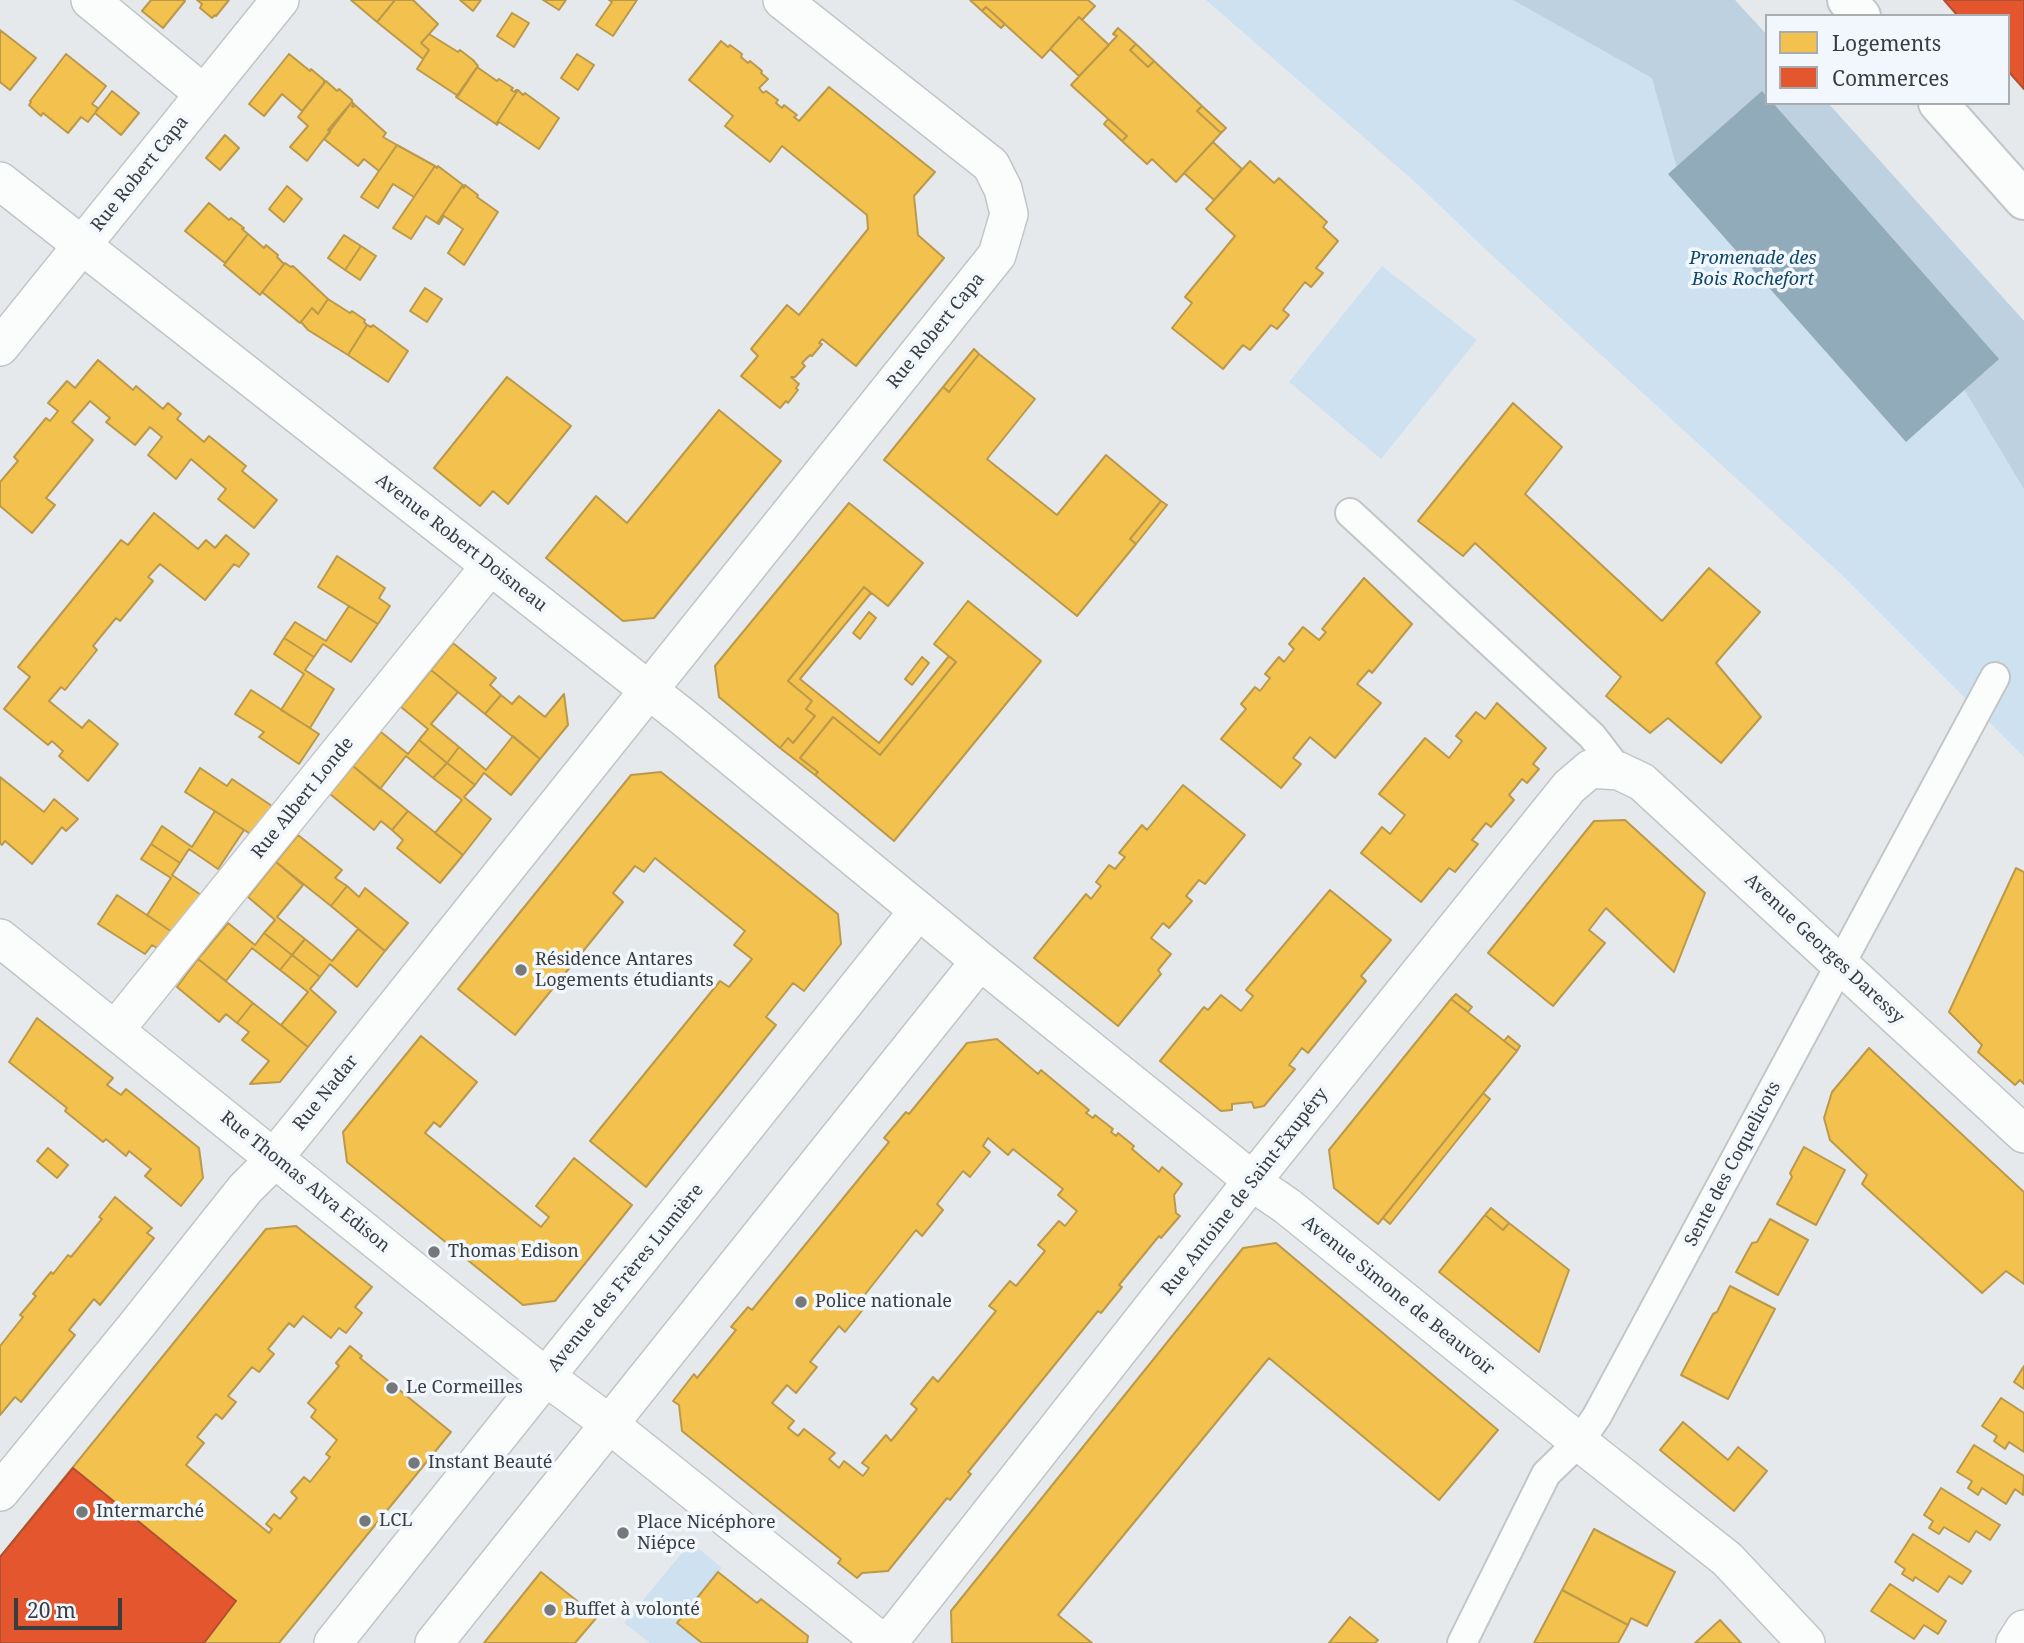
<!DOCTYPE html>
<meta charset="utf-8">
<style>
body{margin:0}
#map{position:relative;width:2024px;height:1643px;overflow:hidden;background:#e6e9ec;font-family:"Noto Serif",serif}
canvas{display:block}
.legend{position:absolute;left:1765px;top:14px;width:245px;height:91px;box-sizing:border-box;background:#f1f7fc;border:2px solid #a8adb0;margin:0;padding:9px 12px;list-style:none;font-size:21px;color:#3a3d3f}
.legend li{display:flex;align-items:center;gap:14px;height:35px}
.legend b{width:35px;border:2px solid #a8adb0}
.scale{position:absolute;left:14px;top:1598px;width:108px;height:32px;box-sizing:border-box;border:4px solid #3a3d3f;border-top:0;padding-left:9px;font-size:21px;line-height:24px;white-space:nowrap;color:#3a3d3f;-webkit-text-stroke:5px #f1f7fc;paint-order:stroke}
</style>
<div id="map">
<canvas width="2024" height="1643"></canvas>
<ul class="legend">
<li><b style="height:19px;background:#f2c14e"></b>Logements</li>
<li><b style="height:19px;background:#e4572e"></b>Commerces</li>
</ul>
<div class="scale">20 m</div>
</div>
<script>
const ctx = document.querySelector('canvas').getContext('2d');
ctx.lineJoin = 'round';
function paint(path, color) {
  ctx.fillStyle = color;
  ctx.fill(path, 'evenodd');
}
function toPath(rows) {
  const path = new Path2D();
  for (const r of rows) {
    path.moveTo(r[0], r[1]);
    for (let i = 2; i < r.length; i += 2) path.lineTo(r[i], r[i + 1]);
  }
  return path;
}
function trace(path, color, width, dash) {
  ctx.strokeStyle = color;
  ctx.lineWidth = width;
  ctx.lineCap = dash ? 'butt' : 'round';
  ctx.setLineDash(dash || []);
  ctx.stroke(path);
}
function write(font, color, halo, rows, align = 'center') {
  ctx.font = font + ' "Noto Serif",serif';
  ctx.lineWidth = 7;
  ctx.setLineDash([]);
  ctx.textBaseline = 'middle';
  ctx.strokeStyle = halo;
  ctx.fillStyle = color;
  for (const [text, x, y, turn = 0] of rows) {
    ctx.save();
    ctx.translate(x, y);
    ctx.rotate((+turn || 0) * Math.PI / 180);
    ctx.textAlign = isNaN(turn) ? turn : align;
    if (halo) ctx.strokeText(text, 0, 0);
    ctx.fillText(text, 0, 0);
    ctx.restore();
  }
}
const green = toPath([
 [1206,0,1735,0,1767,35,1767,103,1828,103,2024,321,2024,757,1843,576,1484,248,1415,182],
 [1382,266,1477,340,1381,459,1289,382],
 [691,1542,722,1568,677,1623,702,1643,650,1643,624,1623]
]);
const forest = toPath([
 [1513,0,1735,0,1767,35,1767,103,1828,103,2024,321,2024,489,1895,274,1680,179,1652,78]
]);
const water = toPath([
 [1762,91,1767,97,1767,103,1773,103,1999,359,1906,442,1668,174]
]);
const homes = toPath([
 [151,0,183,0,185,1,163,28,142,11,151,0],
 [197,0,229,0,216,16,215,15,212,18,200,8,202,4,197,0],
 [351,0,395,0,377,22,351,0],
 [395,0,413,0,438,24,421,43,429,50,423,59,377,22,395,0],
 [460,0,481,0,473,11,460,0],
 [543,0,566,0,559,10,543,0],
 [609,0,637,0,613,36,596,25,612,2,609,0],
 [970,0,1088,0,1095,6,1082,20,1079,17,1042,58,986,7,982,11,970,0],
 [986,7,1005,24,1001,28,982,11,986,7],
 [512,13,529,23,514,47,497,36,512,13],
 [1079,17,1109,45,1079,76,1050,49,1079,17],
 [1118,28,1136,44,1130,50,1148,67,1154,61,1202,106,1197,111,1221,133,1176,182,1152,159,1147,164,1122,141,1127,136,1071,85,1117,36,1113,34,1118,28],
 [0,30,36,58,10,90,0,82,0,30],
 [429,34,458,52,460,50,473,60,478,66,458,96,417,69,429,50,421,43,429,34],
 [721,41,728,47,730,45,742,54,741,57,748,63,750,61,762,71,761,73,768,79,759,88,763,93,766,91,778,100,776,103,782,108,784,105,797,115,794,117,799,121,829,87,935,172,914,196,918,235,944,258,856,366,822,339,819,343,822,344,812,356,810,355,802,363,805,366,795,377,791,377,799,384,796,388,798,390,788,403,786,401,780,408,741,376,758,356,751,349,787,305,799,315,868,229,867,215,782,146,770,162,725,126,733,116,689,80,721,41],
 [1136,44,1154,61,1148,67,1130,50,1136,44],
 [66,54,106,86,92,104,98,108,95,113,88,122,81,117,68,133,43,113,41,116,29,105,31,102,30,101,66,54],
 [289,54,310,71,311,69,324,80,324,83,302,111,282,94,264,116,249,104,289,54],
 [577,54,594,65,578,90,561,78,577,54],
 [477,67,497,81,499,79,513,88,511,90,514,92,516,90,518,90,496,124,456,97,477,67],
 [326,81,337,91,339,89,352,100,352,102,307,161,290,147,308,126,298,117,326,81],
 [518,90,523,95,525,93,559,118,539,149,499,122,497,125,496,124,518,90],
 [112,91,139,113,121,135,95,113,112,91],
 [352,102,354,104,352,106,353,107,355,105,386,133,383,137,397,145,379,171,364,159,358,166,324,139,330,132,328,130,352,102],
 [1202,106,1226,128,1221,133,1197,111,1202,106],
 [1108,119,1127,136,1122,141,1104,124,1108,119],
 [225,135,239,148,220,170,206,158,225,135],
 [1213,142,1242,169,1214,200,1184,173,1213,142],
 [397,145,435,166,414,197,393,184,378,208,361,197,397,145],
 [1250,161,1274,183,1279,178,1327,222,1323,227,1338,241,1316,268,1323,273,1311,287,1305,282,1283,310,1289,315,1277,329,1271,325,1250,350,1243,345,1223,369,1172,328,1192,303,1185,297,1235,236,1206,209,1250,161],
 [435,166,437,168,438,166,463,185,437,223,426,216,411,239,393,228,435,166],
 [465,185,478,195,477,197,498,212,464,265,448,253,463,229,444,216,439,224,437,223,462,186,464,188,465,185],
 [287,186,302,199,284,222,269,209,287,186],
 [209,203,229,220,231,218,244,228,242,229,248,234,225,263,185,231,209,203],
 [248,234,264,248,266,245,278,255,277,257,284,264,260,295,224,265,248,234],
 [344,235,361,246,345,270,328,258,344,235],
 [361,246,376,256,360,280,345,270,361,246],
 [285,263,291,267,293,266,328,299,318,314,312,308,300,323,262,292,285,263],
 [425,288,442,299,427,322,410,311,425,288],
 [328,299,350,313,352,311,365,320,364,322,367,325,348,355,308,330,301,322,312,308,318,314,328,299],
 [367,325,371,327,373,325,408,351,388,382,348,355,367,325],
 [974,349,979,354,949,392,943,387,974,349],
 [979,354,1035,399,987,459,1057,515,1106,455,1161,501,1130,539,1136,544,1077,616,884,460,943,387,949,392,979,354],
 [98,360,133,390,136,386,163,409,168,403,181,414,177,419,204,442,209,436,246,466,242,471,277,500,254,528,218,499,226,489,191,459,176,479,148,455,162,437,150,427,135,445,106,422,110,418,90,401,72,422,93,440,46,498,55,505,32,533,0,506,0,482,18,461,14,457,46,418,50,421,58,411,48,403,67,381,75,388,98,360],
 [507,377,571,426,508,504,493,491,480,506,434,468,507,377],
 [1513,403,1562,447,1525,494,1662,621,1709,568,1760,612,1716,663,1761,717,1721,763,1668,718,1650,733,1606,696,1621,677,1475,543,1463,556,1418,521,1513,403],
 [719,410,781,461,654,618,623,621,546,558,596,496,627,523,719,410],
 [1161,501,1167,505,1136,544,1130,539,1161,501],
 [849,503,923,563,888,606,864,587,788,681,812,701,806,709,815,716,793,743,788,738,780,748,719,697,715,666,849,503],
 [154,513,198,549,206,540,215,548,226,535,249,554,239,567,234,564,205,600,160,564,148,577,153,581,120,621,116,618,93,646,97,650,65,690,61,687,49,701,82,728,89,720,118,744,88,781,59,756,63,751,52,741,48,745,4,709,30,677,18,667,121,540,128,545,154,513],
 [337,556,385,588,379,598,390,606,378,624,318,587,337,556],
 [1364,578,1412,624,1372,673,1369,670,1357,684,1381,703,1335,758,1310,737,1293,758,1301,764,1281,788,1221,739,1246,709,1241,704,1255,687,1260,691,1270,678,1265,674,1279,657,1284,662,1294,649,1289,644,1303,627,1319,640,1326,632,1322,629,1364,578],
 [864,587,871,593,800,679,879,743,949,656,956,662,880,755,833,717,800,758,818,772,815,775,780,748,788,738,793,743,815,716,806,709,812,701,788,681,864,587],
 [968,601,1041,661,894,841,815,775,818,772,800,758,833,717,880,755,956,662,934,644,968,601],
 [349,606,378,624,351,662,323,644,314,657,284,638,295,622,326,641,349,606],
 [869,612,876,618,860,639,853,633,869,612],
 [284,638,314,657,305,670,334,689,310,728,281,710,304,674,274,654,284,638],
 [453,643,496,678,490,685,501,695,485,714,431,670,453,643],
 [922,657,929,663,912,685,905,679,922,657],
 [431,670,458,692,431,724,459,747,447,763,419,740,428,729,401,707,431,670],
 [251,690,319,734,299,764,259,737,264,732,235,714,251,690],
 [564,694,568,725,540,759,485,714,501,695,512,704,519,696,545,717,564,694],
 [1497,703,1546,748,1533,764,1539,769,1527,783,1522,779,1509,795,1514,800,1491,827,1486,823,1472,840,1478,844,1455,872,1449,868,1421,902,1361,853,1382,827,1390,834,1405,815,1379,794,1425,738,1449,758,1462,741,1456,736,1476,712,1485,719,1497,703],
 [381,732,408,754,419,740,447,763,433,778,406,756,380,789,353,766,381,732],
 [513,736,540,759,511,795,484,773,475,785,447,763,459,747,486,770,513,736],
 [447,763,475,785,464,797,491,819,463,855,435,833,462,800,433,778,447,763],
 [353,766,408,811,392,830,381,821,374,830,330,794,353,766],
 [200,768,227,786,232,779,272,806,252,835,185,792,200,768],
 [661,772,838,914,841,944,804,991,793,983,766,1017,776,1025,646,1187,590,1141,720,981,729,987,752,959,734,945,745,931,655,858,644,872,635,866,613,893,623,902,515,1035,458,989,631,775,661,772],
 [0,777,44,812,54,799,78,819,66,831,62,827,32,864,5,841,2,845,0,843,0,777],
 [1183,785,1245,835,1205,884,1199,880,1186,896,1192,901,1169,928,1163,923,1151,938,1171,954,1158,970,1161,974,1118,1026,1034,958,1086,894,1091,899,1101,886,1096,882,1109,865,1115,869,1125,857,1119,853,1142,825,1147,830,1183,785],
 [215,811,244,830,218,869,189,849,180,863,151,844,162,826,192,847,215,811],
 [408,811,463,855,440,883,397,848,403,840,392,830,408,811],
 [1625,820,1705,893,1674,972,1606,908,1589,930,1605,943,1553,1006,1488,953,1594,821,1625,820],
 [298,835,342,870,335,878,347,886,331,906,276,862,298,835],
 [151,844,180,863,172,875,201,895,175,934,147,915,171,878,141,859,151,844],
 [276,862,303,885,277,917,305,939,292,955,264,933,275,920,248,897,276,862],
 [2016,868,2024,872,2024,1084,2020,1080,2015,1085,1978,1052,1982,1045,1949,1012,2016,868],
 [347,886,359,897,365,888,408,923,385,951,331,906,347,886],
 [1330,890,1391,940,1361,976,1366,981,1308,1053,1302,1048,1289,1065,1295,1069,1264,1106,1254,1108,1252,1102,1232,1104,1232,1110,1221,1111,1160,1061,1204,1007,1208,1010,1221,995,1241,1011,1253,996,1246,990,1330,890],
 [117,895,175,934,162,951,152,945,145,954,98,924,117,895],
 [228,923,255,945,264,933,292,955,280,970,252,948,226,981,198,959,228,923],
 [358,929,385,951,357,987,330,964,320,977,292,955,305,939,332,961,358,929],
 [292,955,320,977,310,989,336,1012,308,1047,281,1025,308,992,280,970,292,955],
 [198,959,253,1003,237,1023,226,1014,219,1022,177,987,198,959],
 [1456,994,1472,1007,1468,1012,1451,999,1456,994],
 [1451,999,1517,1051,1378,1224,1334,1188,1329,1150,1451,999],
 [253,1003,308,1047,280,1082,250,1084,269,1061,242,1040,249,1032,237,1023,253,1003],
 [37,1018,113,1078,107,1085,121,1095,126,1089,199,1148,203,1178,181,1206,145,1176,151,1169,129,1151,126,1156,106,1139,103,1142,65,1111,67,1108,9,1062,37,1018],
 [421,1036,477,1082,440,1127,434,1122,425,1133,541,1227,549,1217,536,1206,574,1158,632,1205,555,1301,523,1305,347,1162,343,1132,421,1036],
 [1508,1036,1520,1046,1517,1051,1504,1041,1508,1036],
 [997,1039,1038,1074,1041,1070,1089,1110,1086,1113,1093,1118,1095,1115,1113,1129,1111,1132,1116,1136,1118,1133,1134,1146,1132,1149,1159,1172,1162,1167,1182,1184,1174,1195,1176,1213,1180,1216,1161,1238,1159,1236,1119,1285,1122,1287,1101,1313,1098,1311,968,1472,971,1474,950,1500,947,1498,888,1571,862,1573,857,1578,838,1563,841,1559,682,1431,679,1405,673,1401,694,1374,697,1378,736,1330,731,1327,748,1307,752,1310,889,1142,884,1138,906,1112,909,1114,967,1043,997,1039],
 [988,1138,1008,1155,1013,1149,1063,1189,1058,1195,1077,1211,1065,1226,1059,1221,1038,1245,1045,1251,1016,1286,1010,1281,989,1306,996,1311,938,1382,933,1377,911,1404,917,1409,891,1441,886,1435,862,1463,869,1468,863,1476,844,1461,839,1468,829,1459,835,1453,804,1429,798,1436,788,1428,794,1421,772,1403,787,1385,796,1393,817,1367,810,1362,839,1326,845,1332,865,1307,859,1302,916,1230,922,1236,943,1210,937,1204,963,1171,970,1177,990,1152,983,1146,988,1138],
 [1869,1048,2024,1192,2024,1284,2006,1271,1982,1293,1862,1184,1867,1175,1830,1140,1824,1118,1832,1092,1869,1048],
 [1483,1093,1490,1099,1390,1224,1383,1218,1483,1093],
 [1804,1147,1845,1170,1816,1225,1777,1204,1792,1177,1790,1173,1804,1147],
 [48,1148,68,1165,57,1178,37,1161,48,1148],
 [115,1197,152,1228,147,1233,154,1238,100,1305,94,1299,69,1330,75,1335,21,1402,15,1397,0,1415,0,1346,23,1317,20,1315,36,1296,33,1294,51,1272,53,1274,68,1255,71,1257,102,1219,99,1217,115,1197],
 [1491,1208,1509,1223,1503,1230,1485,1215,1491,1208],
 [1485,1215,1503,1230,1509,1223,1569,1270,1539,1352,1439,1272,1485,1215],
 [1770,1219,1808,1240,1778,1295,1736,1272,1752,1243,1757,1242,1770,1219],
 [296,1226,372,1287,355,1307,362,1313,346,1333,339,1328,331,1338,303,1316,294,1327,289,1323,268,1349,274,1354,259,1372,252,1367,228,1396,236,1402,222,1419,216,1414,197,1437,204,1443,186,1465,269,1533,272,1529,266,1524,274,1514,280,1519,297,1498,291,1492,304,1477,310,1482,330,1457,326,1454,337,1440,311,1417,316,1410,308,1403,339,1366,336,1363,350,1346,362,1356,360,1358,451,1432,279,1643,0,1643,0,1557,266,1229,296,1226],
 [1276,1243,1498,1430,1439,1500,1269,1358,1058,1615,1092,1643,952,1643,951,1611,1243,1248,1276,1243],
 [1730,1286,1775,1309,1728,1399,1681,1375,1713,1314,1717,1312,1730,1286],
 [2024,1366,2024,1389,2014,1382,2024,1366],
 [2001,1398,2024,1413,2024,1452,2009,1442,2005,1449,1994,1441,1997,1436,1982,1426,2001,1398],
 [1683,1422,1728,1460,1738,1447,1767,1471,1734,1511,1660,1450,1683,1422],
 [1974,1445,2024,1476,2023,1495,2015,1489,2006,1504,1982,1488,1978,1495,1968,1488,1972,1481,1957,1472,1974,1445],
 [1941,1488,2000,1525,1990,1540,1976,1531,1969,1542,1944,1527,1939,1534,1929,1528,1933,1521,1924,1515,1941,1488],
 [1594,1529,1675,1572,1647,1626,1631,1618,1628,1625,1562,1590,1594,1529],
 [1913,1534,1971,1571,1962,1584,1949,1576,1938,1592,1915,1577,1913,1581,1902,1574,1905,1569,1895,1562,1913,1534],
 [541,1572,597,1617,575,1643,484,1643,541,1572],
 [718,1572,757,1603,761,1599,808,1636,807,1643,702,1643,677,1623,718,1572],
 [1890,1584,1946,1621,1938,1634,1924,1625,1914,1639,1871,1611,1890,1584],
 [1562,1590,1628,1625,1618,1643,1534,1643,1562,1590],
 [1350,1617,1378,1640,1375,1643,1329,1643,1350,1617],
 [1720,1620,1741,1643,1695,1643,1720,1620]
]);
const shops = toPath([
 [1944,0,2024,0,2024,89,2008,71,2008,16,1958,16,1944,0],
 [73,1468,236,1601,204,1643,0,1643,0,1557,73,1468]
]);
const pedestrian = toPath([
 [1350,513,1592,736,1619,771],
 [1462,1643,1546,1474,1579,1442,1597,1416,1995,677]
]);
const minor = toPath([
 [90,0,204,94],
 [0,181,683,717,980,961,1268,1193,1287,1206,1579,1442,1727,1559,1806,1643],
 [0,347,280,0],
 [0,938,546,1377,599,1416,883,1643],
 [115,1030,490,566],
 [0,1492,136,1326,245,1189,263,1171,303,1122,997,255,1009,214,1003,189,991,165,782,0],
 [333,1643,918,911],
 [434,1643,980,961],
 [888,1643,1253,1180,1569,787,1590,769,1619,771,1642,782,2024,1134],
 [2015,1643,2024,1629]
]);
const tertiary = toPath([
 [1847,0,1861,16],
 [1938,103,2024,200]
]);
const markers = [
 [521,970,7,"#76797c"],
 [434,1252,7,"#76797c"],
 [801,1302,7,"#76797c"],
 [392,1388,7,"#76797c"],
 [414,1463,7,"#76797c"],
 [82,1512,7,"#76797c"],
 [365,1521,7,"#76797c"],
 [623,1533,7,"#76797c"],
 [550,1610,7,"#76797c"]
];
const streetNames = [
 ["Rue Robert Capa",140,174,-51],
 ["Rue Robert Capa",936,331,-51],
 ["Avenue Robert Doisneau",461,543,38],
 ["Rue Albert Londe",303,798,-51],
 ["Avenue Georges Daressy",1824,949,43],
 ["Rue Nadar",326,1093,-51],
 ["Sente des Coquelicots",1733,1164,-62],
 ["Rue Thomas Alva Edison",305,1182,39],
 ["Rue Antoine de Saint-Exupéry",1245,1192,-52],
 ["Avenue des Frères Lumière",626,1278,-51],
 ["Avenue Simone de Beauvoir",1398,1296,39]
];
const parkNames = [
 ["Promenade des",1753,259],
 ["Bois Rochefort",1753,280]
];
const poiNames = [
 ["Résidence Antares",535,960],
 ["Logements étudiants",535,981],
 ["Thomas Edison",448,1252],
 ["Police nationale",815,1302],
 ["Le Cormeilles",406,1388],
 ["Instant Beauté",428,1463],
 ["Intermarché",96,1512],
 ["LCL",379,1521],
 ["Place Nicéphore",637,1523],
 ["Niépce",637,1544],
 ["Buffet à volonté",564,1610]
];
paint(green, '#cee1f0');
paint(forest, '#bdd1e0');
paint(water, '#91abbb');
paint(homes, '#f2c14e');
trace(homes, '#bb994a', 2);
paint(shops, '#e4572e');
trace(shops, '#b14f33', 2);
trace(pedestrian, '#c2c5c6', 32);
trace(minor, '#c2c5c6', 40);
trace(tertiary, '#c2c5c6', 42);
trace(pedestrian, '#fbfcfc', 28);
trace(minor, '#fbfcfc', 37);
trace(tertiary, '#fbfcfc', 38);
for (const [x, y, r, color] of markers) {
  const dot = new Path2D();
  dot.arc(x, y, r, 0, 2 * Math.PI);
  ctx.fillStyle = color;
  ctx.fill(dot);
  trace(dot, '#f1f7fc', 2.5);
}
write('18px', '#3a3d3f', '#f1f7fc', streetNames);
write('italic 18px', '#0e4669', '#f1f7fc', parkNames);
write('18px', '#3a3d3f', '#f1f7fc', poiNames, 'left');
</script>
